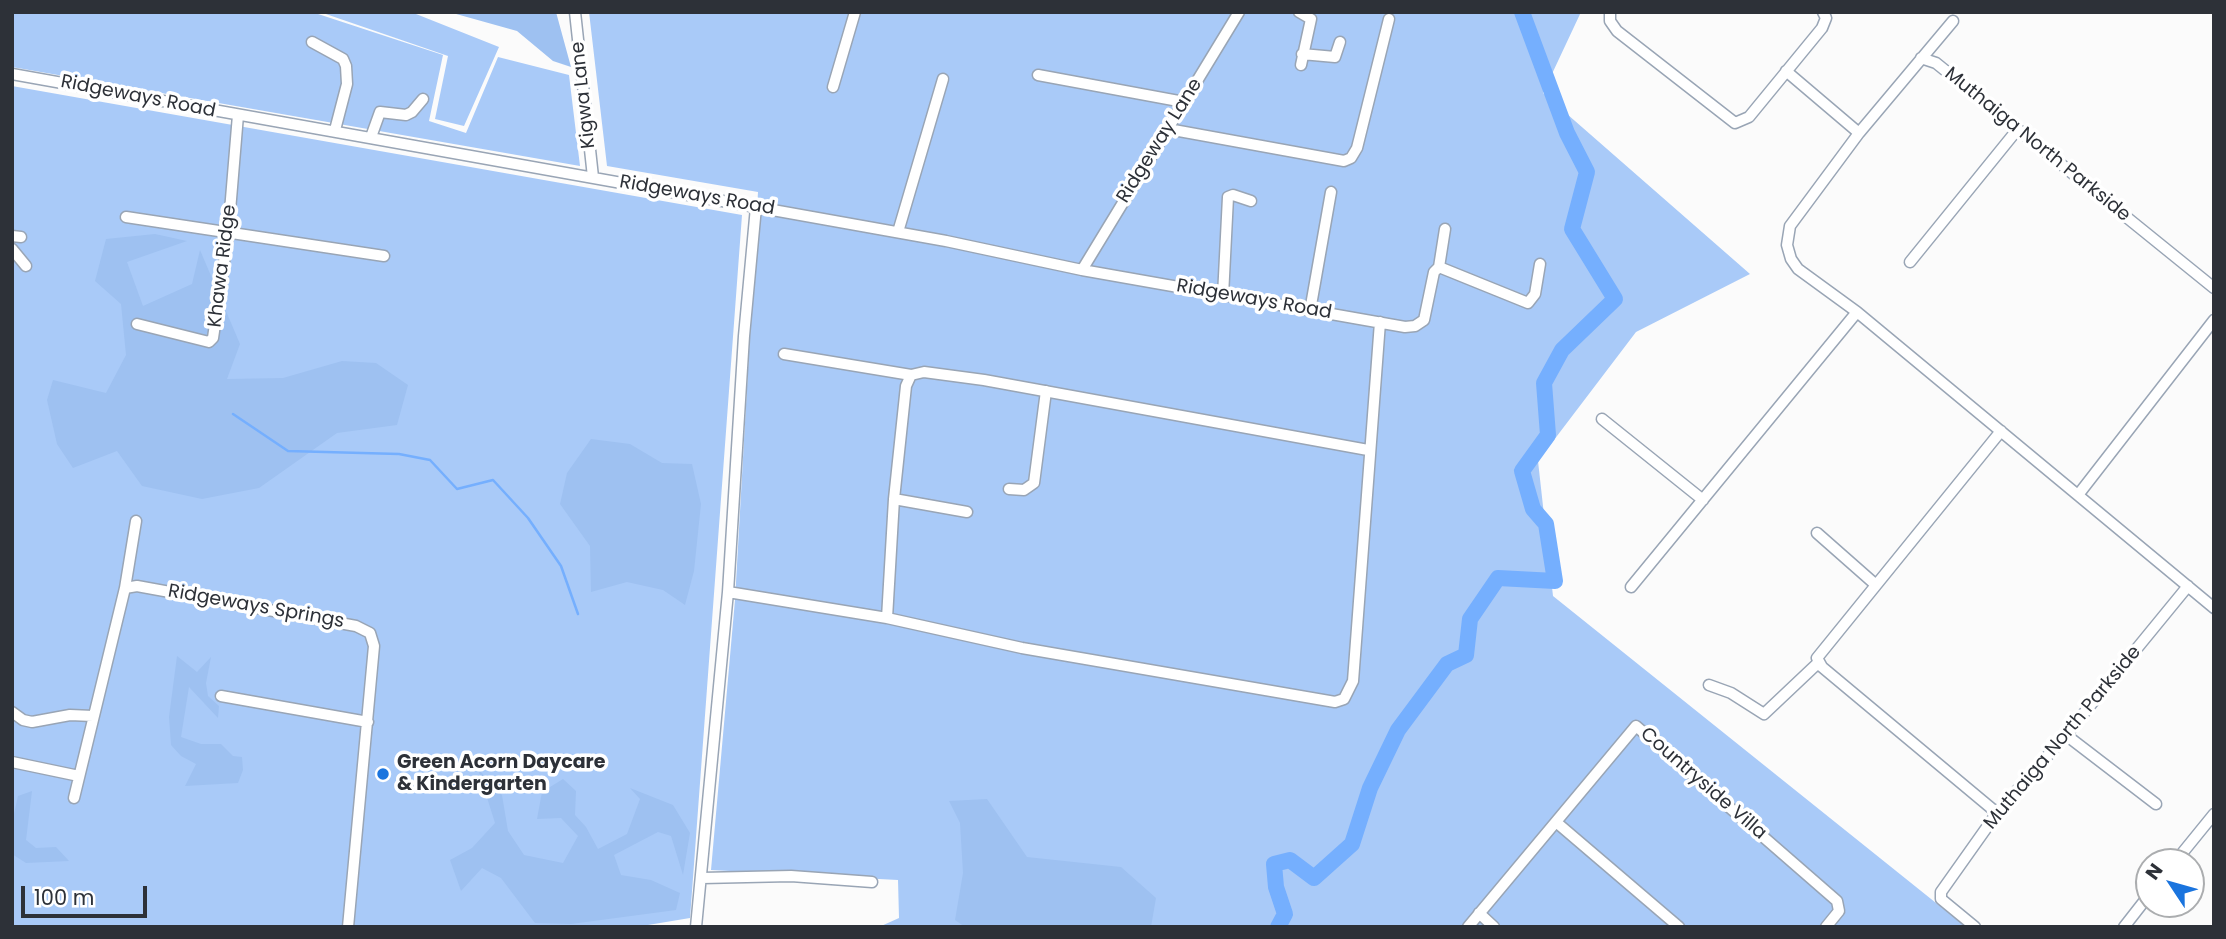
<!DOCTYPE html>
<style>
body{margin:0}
#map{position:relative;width:2226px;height:939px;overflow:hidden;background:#fbfbfb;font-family:Poppins,sans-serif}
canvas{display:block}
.frame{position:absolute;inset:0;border:14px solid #2d3138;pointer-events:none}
.north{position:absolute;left:2135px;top:848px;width:70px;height:70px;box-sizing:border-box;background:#fff;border:2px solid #abadaf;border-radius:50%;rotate:306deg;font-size:19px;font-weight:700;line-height:28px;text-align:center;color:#2d3138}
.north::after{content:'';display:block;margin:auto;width:24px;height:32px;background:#1a74de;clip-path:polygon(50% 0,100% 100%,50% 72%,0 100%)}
.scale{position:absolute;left:21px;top:886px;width:126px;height:32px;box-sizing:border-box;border:4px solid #2d3138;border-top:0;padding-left:9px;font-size:21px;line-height:24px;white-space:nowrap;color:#2d3138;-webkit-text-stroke:5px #fff;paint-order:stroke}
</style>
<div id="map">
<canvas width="2226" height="939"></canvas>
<div class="frame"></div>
<div class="north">N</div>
<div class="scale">100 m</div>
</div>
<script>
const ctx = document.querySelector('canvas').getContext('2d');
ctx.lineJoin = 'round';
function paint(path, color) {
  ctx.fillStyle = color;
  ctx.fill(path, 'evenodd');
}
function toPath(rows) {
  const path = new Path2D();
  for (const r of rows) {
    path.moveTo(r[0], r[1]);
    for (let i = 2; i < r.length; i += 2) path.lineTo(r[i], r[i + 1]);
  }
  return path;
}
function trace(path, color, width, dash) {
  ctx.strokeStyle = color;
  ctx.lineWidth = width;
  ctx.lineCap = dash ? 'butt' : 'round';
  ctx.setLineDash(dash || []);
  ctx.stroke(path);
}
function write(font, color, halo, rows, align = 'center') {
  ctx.font = font + ' Poppins,sans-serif';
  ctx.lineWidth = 7;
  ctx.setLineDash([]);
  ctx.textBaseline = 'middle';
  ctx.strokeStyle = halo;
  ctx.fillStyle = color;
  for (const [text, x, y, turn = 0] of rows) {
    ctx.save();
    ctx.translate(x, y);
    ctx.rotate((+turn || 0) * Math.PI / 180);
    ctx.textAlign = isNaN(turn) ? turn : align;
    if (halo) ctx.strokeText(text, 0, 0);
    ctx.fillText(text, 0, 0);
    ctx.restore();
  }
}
const green = toPath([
 [12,12,312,12,443,55,429,121,466,133,498,57,569,75,580,166,12,67],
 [320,12,411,12,499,47,464,126,435,119,448,56],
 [589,12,1581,12,1543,93,1750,274,1636,332,1538,461,1553,596,1966,927,879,927,899,918,898,880,711,870,735,600,758,192,607,166],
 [12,86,742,215,690,918,636,927,12,927]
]);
const forest = toPath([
 [449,12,556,12,571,67,553,61,517,31],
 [155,234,187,241,127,262,143,306,192,284,200,250,240,344,227,379,283,378,342,361,376,363,408,385,397,425,337,433,259,488,202,499,142,486,117,451,73,468,57,444,47,400,53,380,106,393,126,355,121,304,95,281,106,239],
 [591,439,630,444,662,463,692,464,701,504,694,571,685,605,663,590,627,582,591,592,590,546,560,504,567,473],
 [177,656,197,672,211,657,206,683,208,696,219,706,218,718,189,687,181,737,201,744,221,744,233,756,242,757,243,770,238,783,185,786,196,764,181,756,171,745,169,717],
 [478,769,502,795,508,831,524,855,563,863,578,836,561,818,537,819,542,792,563,779,576,791,575,815,586,827,598,849,627,834,640,799,630,788,673,805,690,833,683,875,671,836,658,832,614,855,621,875,651,880,680,893,676,910,571,924,535,923,501,878,482,868,461,891,450,860,472,848,495,823],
 [32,791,26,840,36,848,56,847,69,861,26,863,12,854,12,823,18,796],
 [987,799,1027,857,1121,867,1156,898,1151,927,965,927,955,920,963,873,960,823,949,801]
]);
const stream = toPath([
 [233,414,288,451,399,454,430,460,457,489,493,480,528,518,561,566,578,614]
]);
const river = toPath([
 [1278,927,1285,914,1276,887,1274,864,1290,860,1314,878,1352,844,1370,788,1398,730,1447,664,1466,655,1470,619,1498,578,1555,581,1546,524,1533,509,1522,471,1548,435,1544,383,1562,350,1615,299,1572,229,1587,172,1567,133,1522,12]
]);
const street = toPath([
 [575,12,593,177],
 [1299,12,1311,19,1301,65],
 [1610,12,1610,21,1617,31,1735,123,1749,117,1822,28,1826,18,1823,12],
 [1953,21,1859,133,1790,226,1787,245,1791,259,1798,269,1857,312,2214,608],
 [312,42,343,59,346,66,347,84,335,130],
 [1302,54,1335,57,1340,42],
 [1921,58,1936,63,2214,288],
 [1786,71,1859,133],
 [12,74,946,241,1082,270,1405,327,1415,326,1424,320,1434,272,1439,267,1528,303,1535,294,1540,264],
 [1038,75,1184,102],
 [833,87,855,12],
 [1168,129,1344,161,1351,158,1357,148,1389,19],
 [371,137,380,112,406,115,412,112,423,99],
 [756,207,744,336,728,592,887,618,1022,648,1335,702,1344,699,1353,681,1380,322],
 [126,217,384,256],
 [898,232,943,79],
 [12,236,21,237],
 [12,249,26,266],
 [1910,262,2017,130],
 [1439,267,1445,229],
 [1082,270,1239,12],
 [1223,296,1228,197,1233,195,1251,201],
 [1310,311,1331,192],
 [137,324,209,342,213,338,228,235,238,115],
 [784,354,911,375,924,372,984,380,1368,450],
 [1602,419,1703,500],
 [1009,489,1024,490,1034,483,1046,391],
 [2078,495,2214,320],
 [894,499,967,512],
 [1817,533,1876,585],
 [1631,587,1857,312],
 [125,588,137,586,356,626,370,633,374,646,348,927],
 [887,618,894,499,906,386,911,375],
 [1709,685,1731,693,1764,714,1818,663],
 [221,696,368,722],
 [12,712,23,720,32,722,70,715,93,716],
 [2066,735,2156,804],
 [12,762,79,776],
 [74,798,125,588,136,521],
 [1997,813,1822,667,1817,658,2001,431],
 [1556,822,1679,927],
 [2175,862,2214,814],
 [702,878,791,876,872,882],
 [1479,913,1494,927],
 [696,927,728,592],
 [1468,927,1636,726,1837,901,1839,911,1826,927],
 [1975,927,1941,899,1941,892,1997,813,2066,735,2188,586],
 [2124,927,2149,895]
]);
const markers = [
 [383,774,7,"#1a74de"]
];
const streetNames = [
 ["Kigwa Lane",584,95,-96],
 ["Ridgeways Road",138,97,11],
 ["Ridgeway Lane",1160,141,-58],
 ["Muthaiga North Parkside",2037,145,39],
 ["Ridgeways Road",697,196,10],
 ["Khawa Ridge",223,266,-83],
 ["Ridgeways Road",1254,300,10],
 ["Ridgeways Springs",256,607,10],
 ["Muthaiga North Parkside",2063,738,-50],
 ["Countryside Villa",1703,784,41]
];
const poiNames = [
 ["Green Acorn Daycare",397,763],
 ["& Kindergarten",397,785]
];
paint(green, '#a9caf8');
paint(forest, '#9ec1f1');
trace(stream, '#75affe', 2.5);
trace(river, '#75affe', 16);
trace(street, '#99a5b5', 13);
trace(street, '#fff', 10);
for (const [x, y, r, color] of markers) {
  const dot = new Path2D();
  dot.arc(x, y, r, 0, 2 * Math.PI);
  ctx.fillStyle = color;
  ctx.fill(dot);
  trace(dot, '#fff', 2.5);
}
write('19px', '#2d3138', '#fff', streetNames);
write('bold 19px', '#2d3138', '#fff', poiNames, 'left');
</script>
